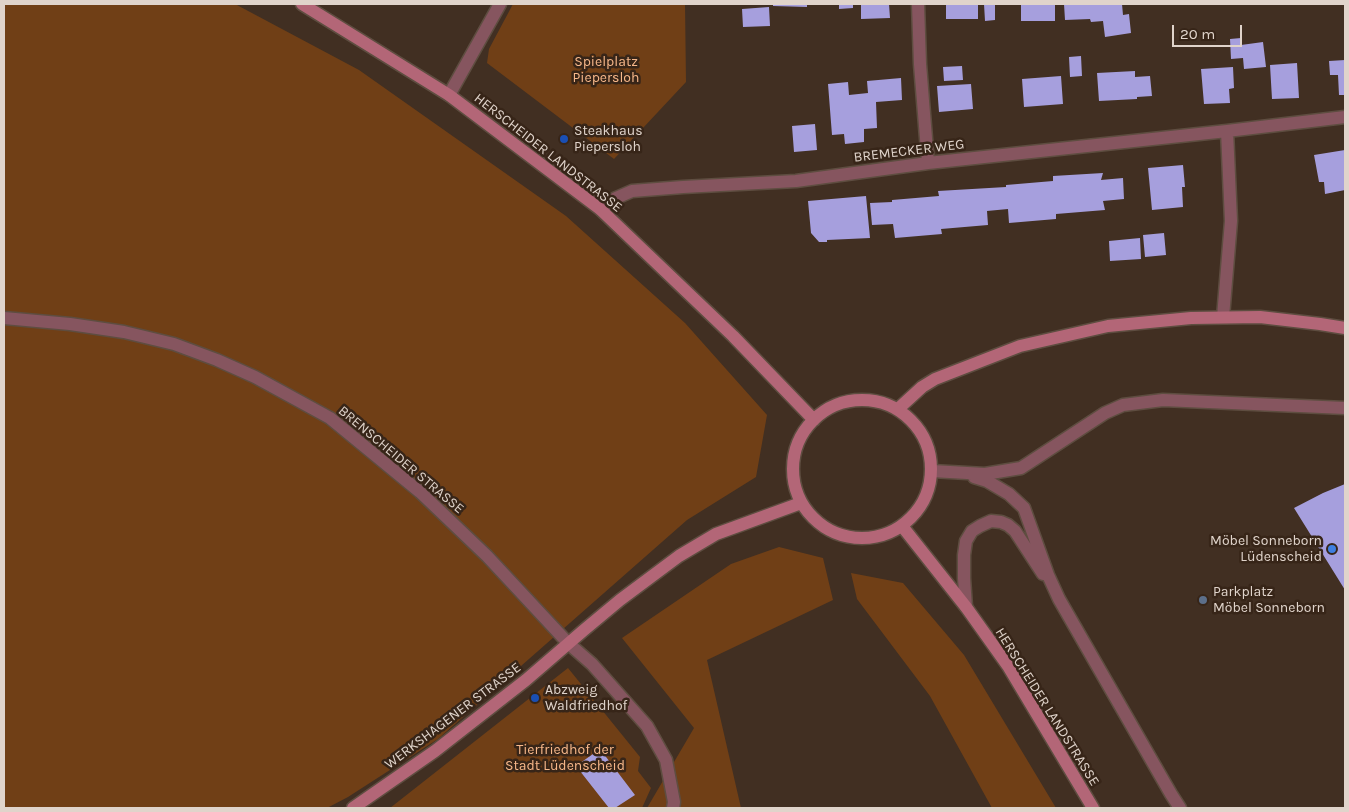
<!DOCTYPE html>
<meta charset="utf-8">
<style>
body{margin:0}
#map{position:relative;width:1349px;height:812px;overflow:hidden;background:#412f22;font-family:Karla,sans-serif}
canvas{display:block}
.frame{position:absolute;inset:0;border:5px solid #e0d4cb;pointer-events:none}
.scale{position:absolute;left:1172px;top:25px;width:70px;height:22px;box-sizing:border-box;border:2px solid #e0d4cb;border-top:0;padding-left:6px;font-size:15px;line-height:18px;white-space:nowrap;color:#e0d4cb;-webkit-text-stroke:4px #372518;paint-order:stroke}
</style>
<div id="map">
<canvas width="1349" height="812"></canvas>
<div class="frame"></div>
<div class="scale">20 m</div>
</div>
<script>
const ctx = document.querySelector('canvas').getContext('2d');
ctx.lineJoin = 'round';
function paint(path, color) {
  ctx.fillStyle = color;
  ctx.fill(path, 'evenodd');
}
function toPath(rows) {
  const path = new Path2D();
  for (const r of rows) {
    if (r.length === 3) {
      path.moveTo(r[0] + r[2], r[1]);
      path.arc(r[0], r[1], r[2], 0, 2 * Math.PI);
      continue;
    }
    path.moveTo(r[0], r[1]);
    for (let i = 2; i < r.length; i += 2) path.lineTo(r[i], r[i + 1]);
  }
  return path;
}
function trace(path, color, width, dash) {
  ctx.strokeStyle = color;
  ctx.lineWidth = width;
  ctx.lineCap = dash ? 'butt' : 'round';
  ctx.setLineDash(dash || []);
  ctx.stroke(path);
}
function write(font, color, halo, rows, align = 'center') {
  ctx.font = font + ' Karla,sans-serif';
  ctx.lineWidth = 5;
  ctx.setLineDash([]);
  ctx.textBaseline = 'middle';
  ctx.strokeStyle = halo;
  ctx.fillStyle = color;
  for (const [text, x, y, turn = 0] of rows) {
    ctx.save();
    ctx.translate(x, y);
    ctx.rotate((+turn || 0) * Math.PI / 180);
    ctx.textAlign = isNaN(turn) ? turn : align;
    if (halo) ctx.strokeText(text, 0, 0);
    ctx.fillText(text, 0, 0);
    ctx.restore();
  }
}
const green = toPath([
 [4,4,235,4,359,70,566,216,685,323,767,415,756,477,687,520,438,739,348,797,327,808,4,808],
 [513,4,685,4,686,82,614,159,487,63,489,49],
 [779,547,823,558,833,600,707,660,741,808,647,808,694,728,622,638,731,564],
 [851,573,903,583,964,655,1056,808,992,808,930,696,857,599],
 [568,668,640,757,638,771,651,788,642,808,390,808]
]);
const building = toPath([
 [773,4,807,4,807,7,773,6],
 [839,4,853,4,853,8,839,9],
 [861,4,889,4,890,18,861,19],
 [946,4,978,4,978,19,946,19],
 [984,4,995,4,995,20,985,21],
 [1021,4,1055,4,1055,21,1021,21],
 [1064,4,1122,4,1123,15,1129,14,1131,33,1105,37,1103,21,1091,22,1090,19,1065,20],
 [769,7,770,26,743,27,742,9],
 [1241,38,1241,45,1263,42,1266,67,1244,69,1243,58,1231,59,1230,39],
 [1081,56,1082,76,1070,77,1069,57],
 [1345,60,1345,95,1339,95,1338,75,1330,75,1329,61],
 [1297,63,1299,98,1272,99,1270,65],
 [962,66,963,80,944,81,943,67],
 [1233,67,1234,88,1229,89,1230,103,1204,104,1201,69],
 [1135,71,1135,77,1150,76,1152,96,1137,97,1137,99,1099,101,1097,73],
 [1061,76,1063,104,1024,107,1022,79],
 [901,78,902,100,876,102,877,128,864,129,864,142,845,144,844,134,832,135,828,84,848,82,849,95,868,93,867,81],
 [971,84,973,109,939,112,937,86],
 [815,124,817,150,794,152,792,126],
 [1345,150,1345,190,1325,194,1324,182,1319,182,1314,155],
 [1183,165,1185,187,1182,187,1183,207,1152,210,1148,168],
 [1103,173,1101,180,1123,178,1124,199,1103,201,1105,210,1056,214,1056,219,1009,223,1008,209,987,211,988,225,941,229,942,234,895,238,893,224,872,225,870,203,892,202,892,200,939,196,938,191,1006,187,1006,185,1053,181,1053,176],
 [866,196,870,238,827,240,827,242,819,242,811,233,808,201],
 [1164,233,1166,255,1145,257,1143,235],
 [1140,238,1141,259,1110,261,1109,241],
 [1345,484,1345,590,1294,508,1323,493],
 [600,749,635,795,615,808,609,808,576,766]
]);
const lane = toPath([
 [932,471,985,474,1021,468,1105,413,1123,405,1163,400,1345,408],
 [974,477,987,481,1009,494,1024,508,1048,575,1059,599,1171,794,1180,808],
 [966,607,964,578,964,555,966,541,972,531,980,526,991,521,1001,522,1008,525,1015,531,1043,574],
 [568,643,592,664,647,726,666,760,674,802,673,808]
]);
const street = toPath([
 [918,4,920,64,928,163],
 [449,95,500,4],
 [600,209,616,198,632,191,683,187,796,181,928,163,1227,131,1345,117],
 [1223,317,1231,221,1227,131],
 [4,318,70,324,124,332,174,344,217,360,255,377,330,418,420,492,487,556,568,643]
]);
const secondary = toPath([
 [302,4,449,95,600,209,733,336,814,420],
 [862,469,69],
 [898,409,922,387,935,379,1020,346,1108,326,1191,318,1260,317,1320,324,1345,328],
 [902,526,966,607,1008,666,1093,808],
 [353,808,435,751,526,680,584,630,620,600,679,556,716,534,801,503]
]);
const markers = [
 [564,139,5,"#1a4fb4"],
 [1332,549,5,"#3f7fe0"],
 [1203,600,5,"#5c6f8a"],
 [535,698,5,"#1a4fb4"]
];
const parkNames = [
 ["Spielplatz",606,62],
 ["Piepersloh",606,78],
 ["Tierfriedhof der",565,750],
 ["Stadt Lüdenscheid",565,766]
];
const poiNames = [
 ["Steakhaus",574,131],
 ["Piepersloh",574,147],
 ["Möbel Sonneborn",1322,541,"right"],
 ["Lüdenscheid",1322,557,"right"],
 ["Parkplatz",1213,592],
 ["Möbel Sonneborn",1213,608],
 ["Abzweig",545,690],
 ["Waldfriedhof",545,706]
];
const streetNames = [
 ["BREMECKER WEG",909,151,-7],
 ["HERSCHEIDER LANDSTRASSE",548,153,38],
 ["BRENSCHEIDER STRASSE",401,460,40],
 ["HERSCHEIDER LANDSTRASSE",1047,707,58],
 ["WERKSHAGENER STRASSE",453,716,-37]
];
paint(green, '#703f16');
paint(building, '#a69fdd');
trace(lane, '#5e4d40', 15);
trace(street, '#5e4d40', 15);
trace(secondary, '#5e4d40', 15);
trace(lane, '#86555f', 12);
trace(street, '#86555f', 12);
trace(secondary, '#b36677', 12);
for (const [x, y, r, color] of markers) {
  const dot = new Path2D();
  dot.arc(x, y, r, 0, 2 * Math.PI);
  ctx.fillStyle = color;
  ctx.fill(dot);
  trace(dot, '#372518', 2);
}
write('14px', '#f8b88a', '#372518', parkNames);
write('14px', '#e0d4cb', '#372518', poiNames, 'left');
write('14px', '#e0d4cb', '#372518', streetNames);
</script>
